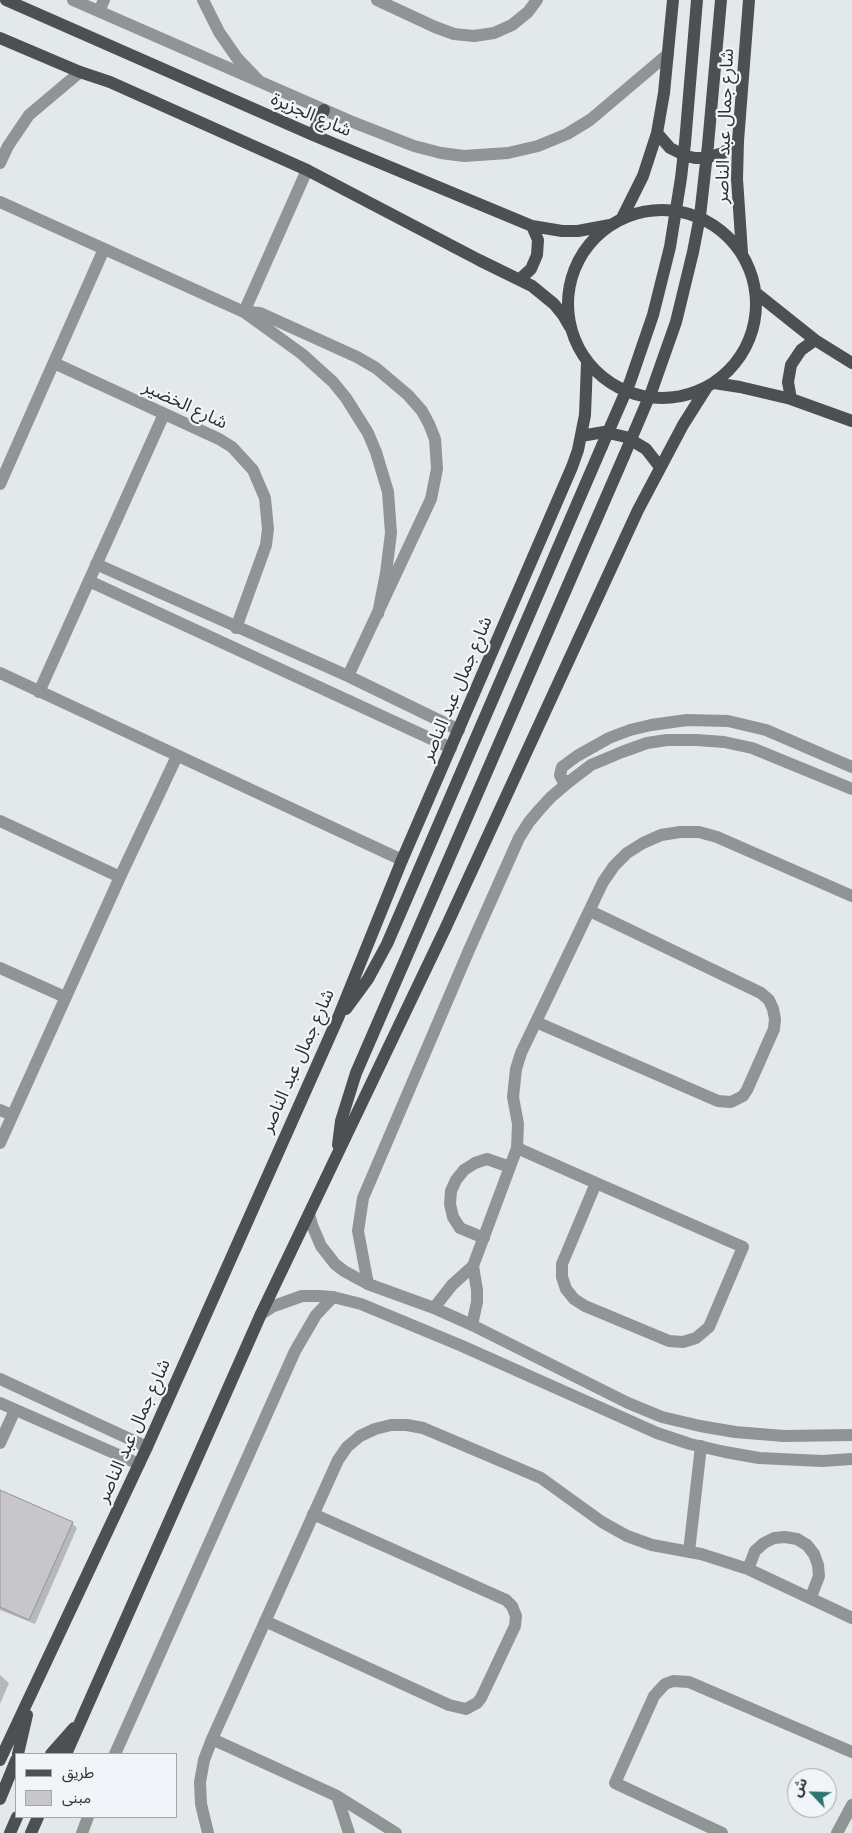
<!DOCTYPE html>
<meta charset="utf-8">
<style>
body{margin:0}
#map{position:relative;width:852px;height:1833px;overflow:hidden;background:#e3e8eb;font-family:"IBM Plex Sans","Noto Sans Arabic",sans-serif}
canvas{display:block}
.legend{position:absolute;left:15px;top:1753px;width:162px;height:65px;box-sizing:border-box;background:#f1f5f9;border:1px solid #a3a6a9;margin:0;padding:6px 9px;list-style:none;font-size:15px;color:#2d2f30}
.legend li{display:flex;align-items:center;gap:10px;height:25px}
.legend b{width:25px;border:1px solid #a3a6a9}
.north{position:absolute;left:787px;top:1768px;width:50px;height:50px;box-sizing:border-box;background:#f1f5f9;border:1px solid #a3a6a9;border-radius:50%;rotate:294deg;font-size:14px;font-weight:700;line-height:20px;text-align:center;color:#2d2f30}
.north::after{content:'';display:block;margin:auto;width:18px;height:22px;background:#2e756d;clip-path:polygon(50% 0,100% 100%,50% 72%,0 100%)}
</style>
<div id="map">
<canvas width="852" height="1833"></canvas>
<ul class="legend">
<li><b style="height:6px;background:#4c5052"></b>طريق</li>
<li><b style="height:14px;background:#c7c6cb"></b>مبنى</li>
</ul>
<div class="north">ش</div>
</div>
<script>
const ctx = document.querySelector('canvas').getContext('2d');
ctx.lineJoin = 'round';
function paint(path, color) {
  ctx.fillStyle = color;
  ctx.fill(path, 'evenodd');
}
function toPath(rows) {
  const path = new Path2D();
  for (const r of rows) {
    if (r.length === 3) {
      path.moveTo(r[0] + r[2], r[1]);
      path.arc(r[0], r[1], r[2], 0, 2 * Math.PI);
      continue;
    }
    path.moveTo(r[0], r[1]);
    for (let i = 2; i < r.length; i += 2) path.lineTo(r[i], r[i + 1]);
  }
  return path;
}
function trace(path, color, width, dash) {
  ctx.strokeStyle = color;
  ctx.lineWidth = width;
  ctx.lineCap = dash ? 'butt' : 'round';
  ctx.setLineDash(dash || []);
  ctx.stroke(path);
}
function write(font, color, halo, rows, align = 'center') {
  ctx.font = font + ' "IBM Plex Sans","Noto Sans Arabic",sans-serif';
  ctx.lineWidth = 4.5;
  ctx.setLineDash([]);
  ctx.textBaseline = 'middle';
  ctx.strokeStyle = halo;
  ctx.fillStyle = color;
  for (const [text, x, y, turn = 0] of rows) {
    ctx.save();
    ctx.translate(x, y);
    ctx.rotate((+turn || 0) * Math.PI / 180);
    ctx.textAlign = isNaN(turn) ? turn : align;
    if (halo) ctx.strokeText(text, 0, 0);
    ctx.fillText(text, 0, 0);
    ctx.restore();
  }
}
const shadow = toPath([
 [0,1498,72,1523,77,1528,35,1624,0,1610],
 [0,1675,9,1683,0,1704]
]);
const building = toPath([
 [0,1490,73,1522,29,1620,0,1607,0,1490]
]);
const minor = toPath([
 [203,0,219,32,237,58,259,81],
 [377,0,435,27,454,34,474,36,494,33,512,25,528,12,537,0],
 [99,11,104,0],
 [0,202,244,312,302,354,333,382,346,398,368,433,376,452,388,492,391,533,386,573,378,614],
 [244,312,307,170],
 [246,312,260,313,357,357,376,368,408,395,422,411,429,424,435,439,437,469,431,499,348,676],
 [54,363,219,439,232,447,253,470,265,498,268,529,266,545,261,559,236,628],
 [0,484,104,249],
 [96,564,348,676,459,730],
 [89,581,451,748],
 [0,673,402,860],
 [39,692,164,414],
 [0,821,120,877],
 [536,1022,718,1101,731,1102,743,1096,747,1090,774,1029,775,1019,773,1009,769,1000,761,993,590,911],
 [0,1110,12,1115],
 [0,1143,120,877,177,756],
 [517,1148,596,1183,562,1264,562,1277,566,1289,574,1299,585,1306,669,1341,683,1342,696,1338,709,1327,743,1247,596,1183],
 [484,1238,460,1228,453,1217,450,1204,451,1191,456,1180,464,1170,475,1163,487,1159,510,1167],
 [368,1284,358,1231,363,1198,469,950,519,838,529,822,540,809,551,797,570,781],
 [434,1308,452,1285,473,1266],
 [472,1325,477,1302,477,1290,473,1266,517,1148,518,1124,513,1097,516,1069,521,1053,603,882,614,866,627,853,643,843,661,835,680,832,699,832,717,837,852,896],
 [0,1379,147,1447],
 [0,1403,139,1464],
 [0,1443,15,1410],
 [689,1552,701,1446],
 [748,1569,755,1551,764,1543,774,1538,785,1537,797,1539,807,1545,814,1554,818,1565,819,1576,811,1597],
 [265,1621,449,1705,466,1709,477,1703,481,1698,515,1626,516,1616,512,1606,506,1600,313,1514],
 [212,1739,337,1796,396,1833],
 [115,1754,295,1351,316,1315,333,1297],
 [337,1796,349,1833],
 [82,1833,88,1817],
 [208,1833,201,1804,200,1782,204,1760,212,1739,338,1460,347,1447,360,1436,375,1429,391,1425,407,1425,423,1428,541,1478,602,1522,627,1536,652,1545,701,1554,748,1569,852,1618],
 [722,1833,615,1783,654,1696,665,1684,673,1681,689,1682,852,1752],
 [837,1833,852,1805]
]);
const tertiary = toPath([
 [73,0,350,121,414,146,441,153,464,156,508,153,538,146,567,134,590,120,668,54],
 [0,163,8,146,29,115,80,72],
 [852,767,766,730,728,721,687,720,651,725,630,730,609,738,577,756,562,767,560,775,563,781,570,781,591,765,622,752,647,743,667,740,697,740,724,742,752,748,852,789],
 [0,968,65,997],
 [309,1214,312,1225,321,1246,335,1264,344,1271,368,1284,434,1308,472,1325,628,1403,662,1417,700,1426,735,1432,784,1436,852,1435],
 [261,1314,274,1306,302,1296,318,1296,333,1297,361,1304,462,1346,657,1433,690,1444,725,1452,759,1458,822,1461,852,1459]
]);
const primary = toPath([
 [6,0,313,135,532,226,562,231,578,231,610,225],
 [0,38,80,72,110,82,307,170,479,260,532,286,554,304,563,315,570,327],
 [657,133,670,148,686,156,695,158,705,158,723,153,738,141],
 [313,135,324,110],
 [685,143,697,0],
 [708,145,721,0],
 [662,304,94],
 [622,218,643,176,657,133,664,93,673,0],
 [742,253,737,179,738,141,749,0],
 [520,279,531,269,537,255,538,240,532,226],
 [756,293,815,340,852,363],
 [714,383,740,387,791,399,852,421],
 [791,399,788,382,791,365,801,350,815,340],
 [581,436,604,432,626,437,646,449,660,467],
 [346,1009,368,979,387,944,602,446],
 [338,1145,341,1121,356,1073,624,456],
 [18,1754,27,1715],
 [51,1754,74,1728],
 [66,1754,261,1314,445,929,638,510,683,425,707,387],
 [0,1760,147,1447,338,1018,402,860,572,467,578,450,585,415,587,363],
 [0,1799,16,1760],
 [10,1833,17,1817],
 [31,1833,38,1817]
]);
const primaryBridge = toPath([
 [602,446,630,382,653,315,670,247,681,178,685,143],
 [624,456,652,390,676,322,693,252,700,216,708,145]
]);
const streetNames = [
 ["شارع الجزيرة",311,115,23],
 ["شارع جمال عبد الناصر",725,126,-88],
 ["شارع الخضير",185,405,25],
 ["شارع جمال عبد الناصر",457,689,-67],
 ["شارع جمال عبد الناصر",298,1061,-66],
 ["شارع جمال عبد الناصر",134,1431,-66]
];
paint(shadow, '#0003');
paint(building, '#c7c6cb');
trace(building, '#939296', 1);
trace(minor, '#919495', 12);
trace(tertiary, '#919495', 12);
trace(primary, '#4c5052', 12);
trace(primaryBridge, '#4c5052', 12);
write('18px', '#2d2f30', '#f1f5f9', streetNames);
</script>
